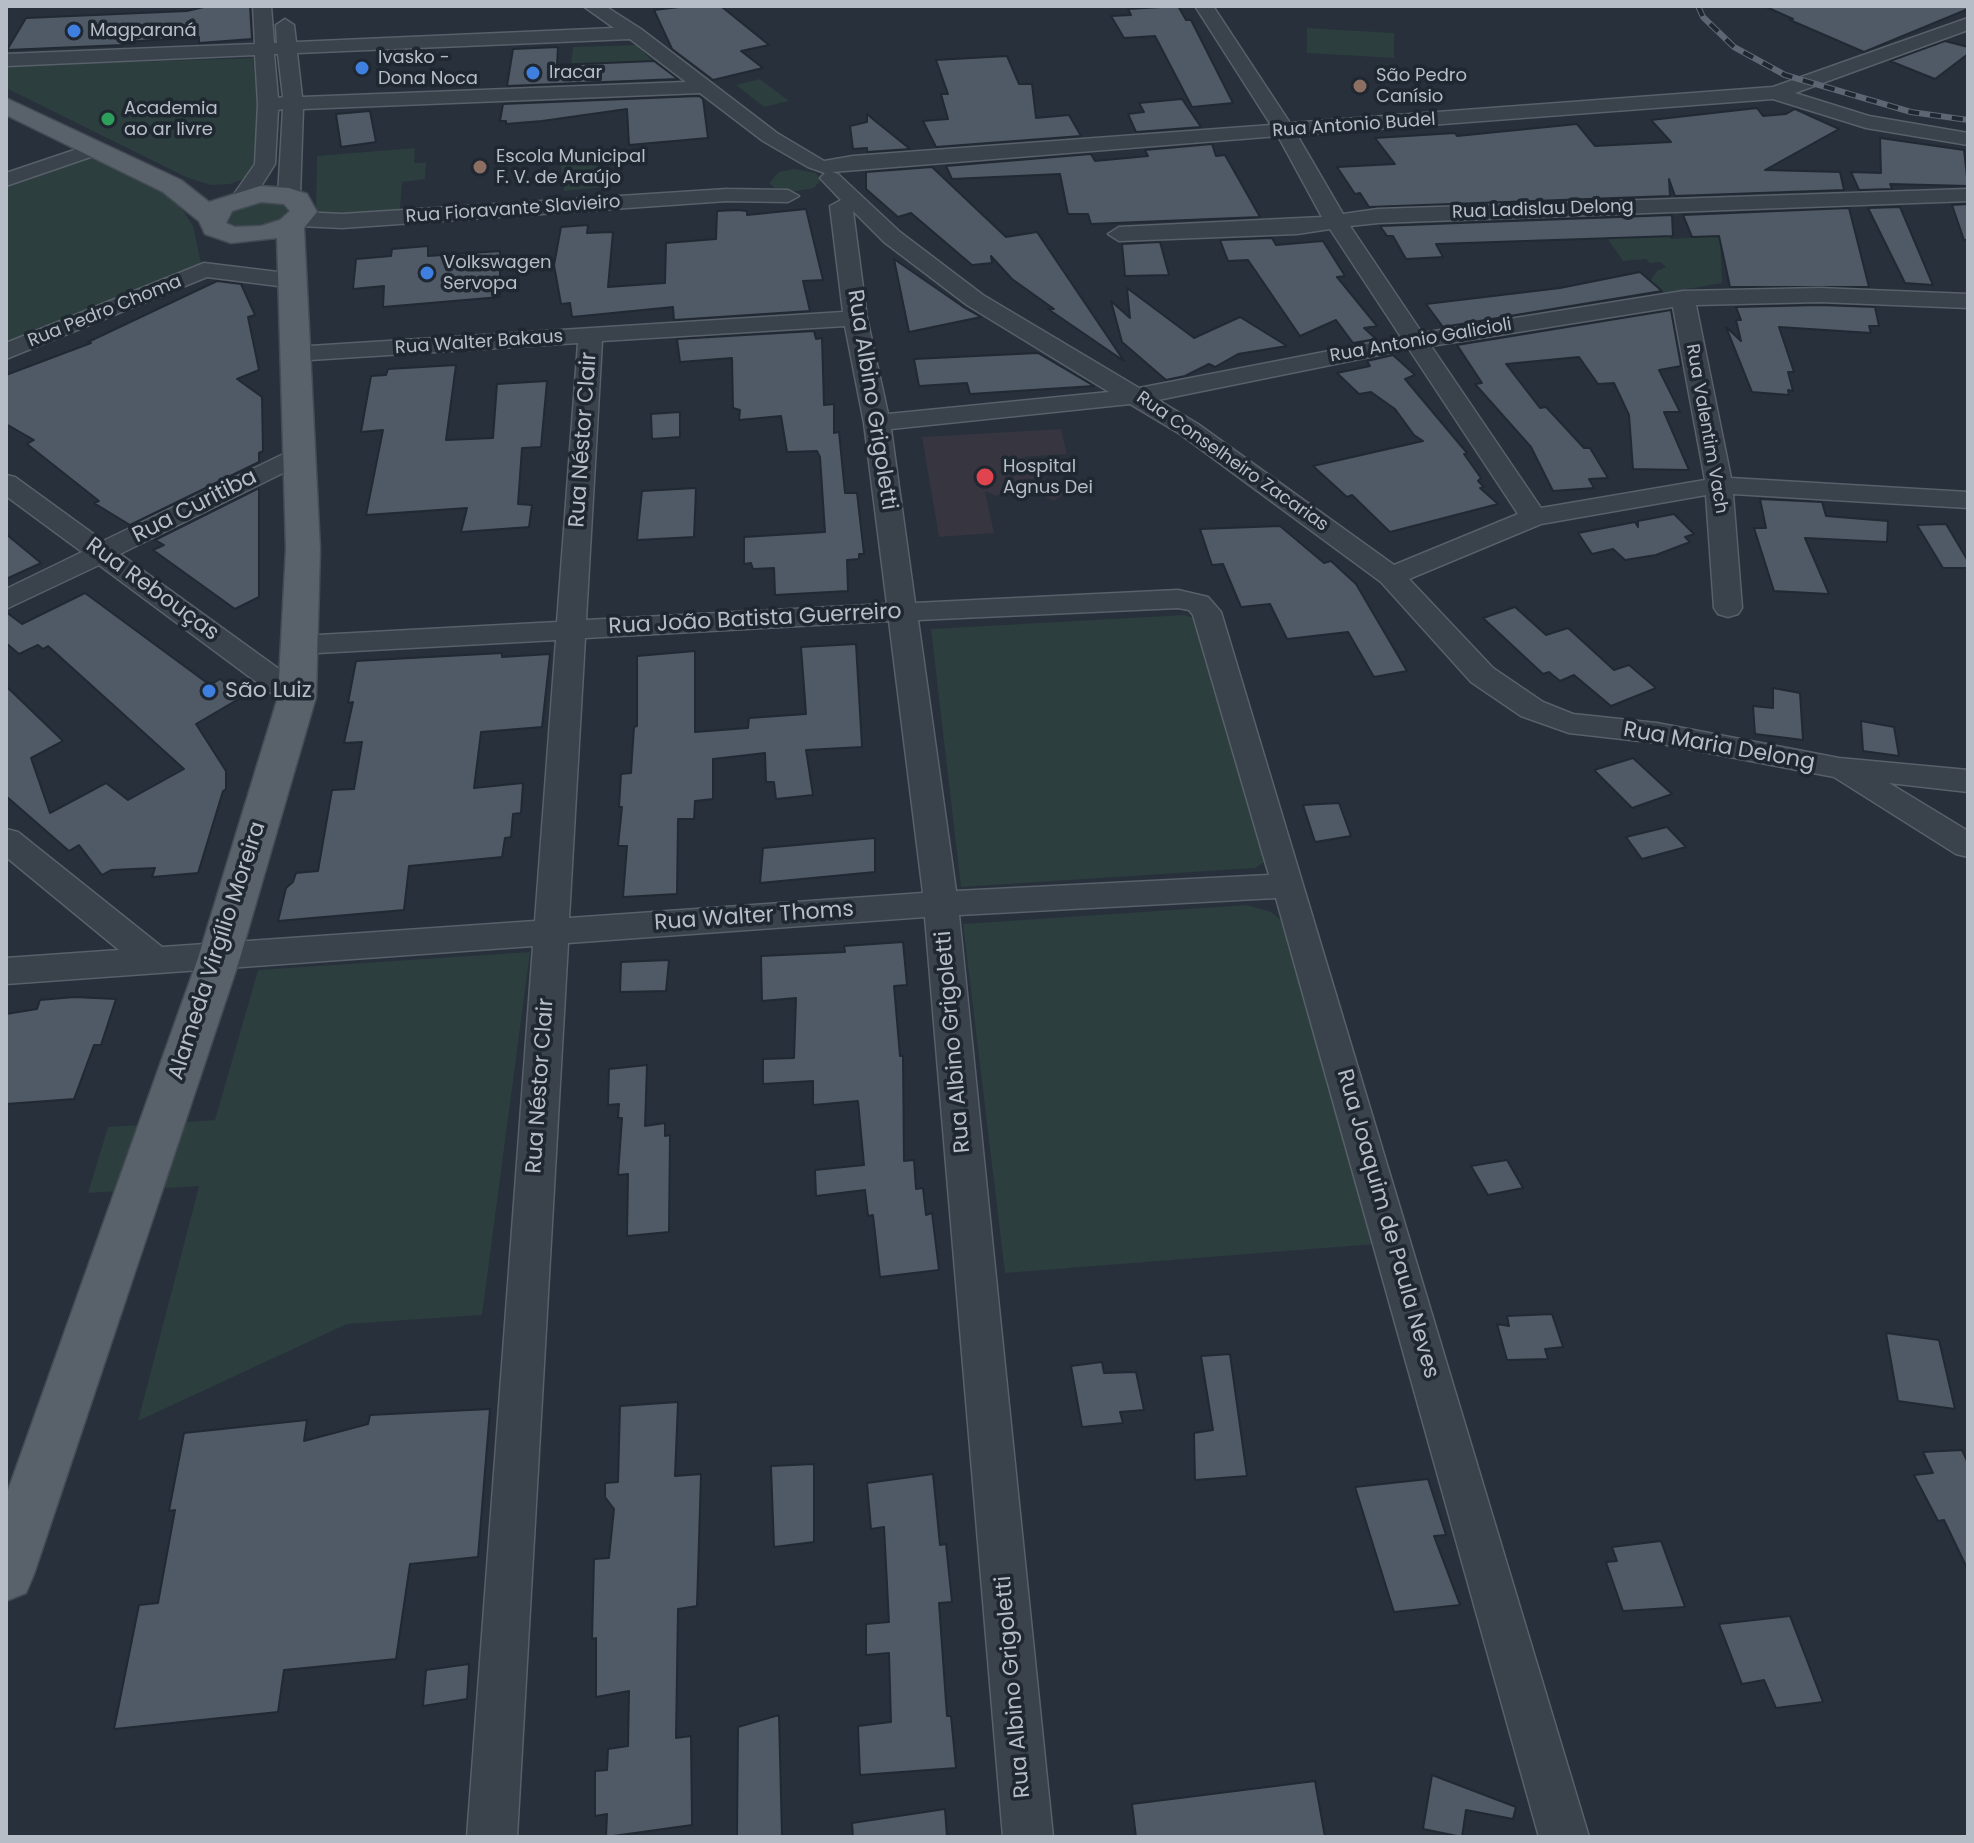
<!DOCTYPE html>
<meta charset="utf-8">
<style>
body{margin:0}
#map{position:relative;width:1974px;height:1843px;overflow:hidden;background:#27303b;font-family:Poppins,sans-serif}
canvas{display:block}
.frame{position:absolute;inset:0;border:8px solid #b6bdc7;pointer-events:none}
</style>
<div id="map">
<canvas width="1974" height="1843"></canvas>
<div class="frame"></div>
</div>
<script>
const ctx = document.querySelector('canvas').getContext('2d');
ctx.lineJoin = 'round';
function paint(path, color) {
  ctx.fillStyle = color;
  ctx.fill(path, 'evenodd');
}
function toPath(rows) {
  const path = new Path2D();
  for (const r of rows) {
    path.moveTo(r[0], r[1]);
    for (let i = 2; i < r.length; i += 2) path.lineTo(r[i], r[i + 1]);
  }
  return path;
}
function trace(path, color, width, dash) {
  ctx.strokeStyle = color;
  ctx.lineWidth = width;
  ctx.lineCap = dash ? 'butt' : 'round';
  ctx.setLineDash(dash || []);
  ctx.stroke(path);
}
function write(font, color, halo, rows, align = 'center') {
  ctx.font = font + ' Poppins,sans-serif';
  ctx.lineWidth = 7;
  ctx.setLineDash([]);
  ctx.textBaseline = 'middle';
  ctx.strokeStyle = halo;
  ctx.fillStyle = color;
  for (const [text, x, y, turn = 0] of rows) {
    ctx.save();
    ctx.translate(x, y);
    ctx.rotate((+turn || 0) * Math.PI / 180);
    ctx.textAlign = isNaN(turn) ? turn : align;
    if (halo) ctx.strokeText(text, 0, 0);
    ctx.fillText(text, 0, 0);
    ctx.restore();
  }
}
const medical = toPath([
 [1061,429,1067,454,1022,457,1037,464,1028,472,1070,490,1054,501,1013,483,997,496,985,491,994,533,939,537,922,437]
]);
const green = toPath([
 [1307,28,1394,33,1394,58,1307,53],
 [637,45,652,61,571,64,573,47],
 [253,58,262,155,254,175,230,184,211,185,188,178,6,88,6,66],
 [760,79,789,101,764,107,736,85],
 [415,148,414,163,426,163,425,179,402,182,400,209,316,217,317,156],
 [98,154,176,200,193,226,201,263,192,272,6,349,6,188],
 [601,157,605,187,564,191,560,161],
 [794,169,816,173,820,181,814,188,791,192,776,189,769,183,779,172],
 [255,201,284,202,296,213,256,233,224,224,230,211],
 [1719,213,1722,283,1664,293,1650,281,1657,271,1666,267,1660,262,1650,263,1646,259,1623,261,1595,221,1654,218,1671,239,1700,237,1684,216],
 [1184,615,1201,620,1268,860,1255,868,961,887,931,629],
 [1247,905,1271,912,1287,925,1376,1244,1005,1273,963,924],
 [530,952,482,1315,347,1324,138,1421,199,1186,88,1193,108,1127,215,1120,258,970]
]);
const building = toPath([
 [208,6,250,6,252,39,199,43,199,37,125,42,123,45,7,50,26,18,187,11,208,6],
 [688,6,722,7,769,45,741,51,763,68,713,80,672,49,654,10,688,6],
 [1178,6,1186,20,1191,20,1233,103,1192,107,1155,36,1124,38,1111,16,1131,15,1128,9,1178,6],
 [1764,6,1968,6,1968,9,1864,52,1790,20,1793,19,1764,6],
 [1945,41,1968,47,1968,54,1935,79,1890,61,1945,41],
 [558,47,557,65,654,61,678,79,507,86,513,49,558,47],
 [1007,56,1019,84,1032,84,1036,118,1069,115,1081,136,936,147,923,121,948,119,941,94,948,94,936,60,1007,56],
 [699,96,703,99,708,138,629,145,627,109,542,121,506,124,506,121,500,121,503,104,699,96],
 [1182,99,1201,127,1136,132,1128,114,1144,112,1139,103,1182,99],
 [1757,108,1763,116,1786,114,1795,109,1839,129,1765,170,1840,172,1844,190,1675,196,1669,179,1670,196,1369,207,1360,193,1355,194,1337,167,1395,164,1375,138,1455,133,1457,136,1577,124,1595,146,1671,142,1651,120,1757,108],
 [370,111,376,142,341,147,336,114,370,111],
 [867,114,874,120,910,149,867,152,867,148,853,149,850,126,867,122,867,114],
 [1880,138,1964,150,1968,186,1890,184,1892,189,1859,190,1851,172,1881,173,1880,138],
 [1212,144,1216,156,1225,155,1260,217,1091,224,1088,214,1068,214,1060,174,952,179,946,166,1091,154,1095,161,1148,156,1145,150,1212,144],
 [932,167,1006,237,1037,232,1124,361,1048,309,1054,309,1012,279,991,256,992,263,972,265,911,213,898,217,866,189,866,172,932,167],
 [1968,204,1968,240,1964,240,1952,205,1968,204],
 [1900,207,1933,285,1905,283,1868,208,1900,207],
 [1849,208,1869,287,1730,287,1719,236,1692,237,1683,215,1849,208],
 [806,209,823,280,803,281,810,311,674,320,673,307,572,317,570,303,561,304,554,265,561,227,588,225,587,233,613,232,608,287,665,283,666,243,716,239,717,211,738,210,747,211,747,215,806,209],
 [1672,215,1673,236,1436,244,1443,257,1406,259,1393,236,1387,236,1380,226,1672,215],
 [1272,238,1276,245,1323,241,1345,276,1337,277,1377,326,1364,328,1376,339,1353,343,1336,320,1300,336,1248,260,1228,261,1220,240,1272,238],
 [1160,242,1169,275,1125,276,1122,244,1160,242],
 [428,246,428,256,500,251,500,297,383,307,384,286,353,289,356,259,391,256,392,249,428,246],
 [894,259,965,308,981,317,909,332,894,259],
 [1640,272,1662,291,1443,327,1426,304,1560,288,1640,272],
 [217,281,241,284,255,315,248,317,259,370,237,379,262,397,263,451,259,453,259,462,130,525,94,503,99,501,27,444,34,440,6,424,6,375,91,343,88,342,217,281],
 [1127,288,1194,338,1240,317,1287,346,1238,354,1215,367,1209,364,1185,376,1166,380,1122,342,1111,301,1130,318,1127,288],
 [1820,305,1875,307,1879,326,1869,326,1871,333,1779,327,1794,372,1788,372,1793,391,1788,390,1789,395,1752,392,1726,327,1741,341,1736,320,1741,320,1736,307,1820,305],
 [1671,310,1681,366,1659,370,1680,412,1664,412,1689,470,1633,469,1629,415,1614,383,1598,384,1579,357,1506,364,1540,408,1546,407,1584,448,1590,448,1608,478,1589,479,1594,488,1553,491,1531,447,1475,384,1482,383,1457,345,1671,310],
 [814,331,816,339,822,338,824,405,834,404,834,433,839,432,845,493,857,493,864,554,859,554,859,559,847,560,848,591,775,595,774,568,753,569,751,563,744,564,744,537,825,532,820,457,817,451,787,452,781,416,739,420,740,410,733,408,732,358,680,362,677,339,814,331],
 [1038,353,1094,386,970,394,967,383,919,386,914,359,1038,353],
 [1393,355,1415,375,1405,379,1467,453,1464,454,1481,478,1478,481,1484,487,1480,488,1498,504,1390,532,1352,495,1347,497,1313,466,1423,441,1414,435,1395,409,1371,392,1359,394,1337,373,1370,366,1367,361,1393,355],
 [456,365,446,440,493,438,497,384,547,381,541,447,522,448,518,504,532,505,529,527,461,532,467,508,366,515,383,430,361,432,371,376,386,375,388,369,456,365],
 [680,412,680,437,652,439,651,414,680,412],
 [259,488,259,597,235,609,153,550,164,545,155,540,259,488],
 [696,488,694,537,637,540,642,491,696,488],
 [1760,499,1822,502,1826,516,1888,521,1887,542,1805,538,1829,594,1774,591,1754,528,1766,528,1760,499],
 [1674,514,1694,534,1685,537,1690,542,1656,555,1625,560,1613,549,1592,554,1578,533,1635,522,1638,527,1638,521,1674,514],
 [1946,524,1968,561,1968,568,1943,568,1917,525,1946,524],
 [1280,526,1324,563,1331,561,1356,584,1407,671,1374,677,1348,632,1287,639,1270,604,1241,607,1223,564,1212,565,1200,529,1280,526],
 [6,534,41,563,6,579,6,534],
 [85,593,210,685,220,679,242,697,196,724,226,771,226,789,223,791,198,873,152,877,155,868,111,870,102,875,79,845,69,851,6,796,6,686,63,741,31,758,50,813,106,783,128,800,184,769,48,646,43,649,38,645,19,654,6,643,6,612,22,624,85,593],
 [1515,607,1546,635,1568,628,1614,670,1629,665,1656,688,1611,706,1574,675,1560,681,1549,672,1543,674,1483,618,1515,607],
 [856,644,862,747,806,750,813,795,776,799,774,782,766,782,765,753,713,759,713,799,695,801,694,819,678,819,677,894,623,897,627,846,618,846,622,807,619,807,621,774,631,773,634,727,637,726,637,656,695,651,695,732,748,728,749,718,806,714,801,647,856,644],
 [502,653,502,657,550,654,542,727,481,732,474,788,523,783,521,813,513,814,511,837,505,838,502,857,409,866,404,910,278,921,286,888,293,882,296,873,318,871,332,790,354,789,362,742,344,743,353,702,348,703,356,661,502,653],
 [1773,688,1800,693,1803,740,1755,734,1753,706,1773,708,1773,688],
 [1861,721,1894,727,1899,756,1863,751,1861,721],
 [1633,758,1672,794,1632,808,1594,770,1633,758],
 [1339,803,1351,836,1315,842,1303,805,1339,803],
 [1667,827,1686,847,1642,859,1626,837,1667,827],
 [875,838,875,872,760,883,763,848,875,838],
 [903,942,907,985,894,986,900,1056,903,1056,904,1161,914,1160,916,1189,923,1188,926,1215,932,1213,939,1270,880,1277,873,1215,868,1216,865,1190,816,1196,815,1170,864,1165,858,1101,813,1105,813,1081,763,1084,763,1059,794,1058,796,998,762,1001,761,956,845,952,844,946,903,942],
 [669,960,666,991,620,992,621,962,669,960],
 [74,997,116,999,101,1045,94,1045,74,1099,6,1104,6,1014,37,1009,40,1000,74,997],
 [647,1065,645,1126,665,1123,665,1136,670,1135,669,1232,627,1236,628,1174,618,1175,622,1118,618,1118,619,1104,608,1105,609,1069,647,1065],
 [1507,1160,1523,1188,1488,1195,1471,1166,1507,1160],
 [1552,1314,1563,1347,1545,1349,1548,1359,1507,1360,1497,1324,1509,1326,1507,1316,1552,1314],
 [1886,1333,1939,1340,1955,1409,1898,1401,1886,1333],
 [1230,1354,1247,1476,1195,1480,1194,1433,1213,1430,1201,1356,1230,1354],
 [1102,1362,1104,1373,1136,1372,1144,1410,1120,1412,1123,1423,1082,1427,1071,1366,1102,1362],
 [678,1402,675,1476,701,1474,697,1606,678,1609,676,1738,691,1736,692,1825,606,1837,607,1814,595,1816,595,1771,607,1770,608,1749,628,1746,629,1691,596,1697,596,1638,592,1639,594,1559,609,1558,614,1509,605,1497,605,1483,618,1482,620,1406,678,1402],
 [490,1409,478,1557,410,1564,396,1659,284,1670,278,1712,114,1729,139,1605,158,1603,175,1510,169,1511,184,1433,307,1420,304,1441,368,1424,370,1415,490,1409],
 [1962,1450,1968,1463,1968,1570,1944,1520,1938,1521,1914,1475,1933,1473,1923,1452,1962,1450],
 [814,1464,814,1542,774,1547,771,1466,814,1464],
 [933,1474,940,1545,946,1544,952,1602,939,1603,947,1716,951,1716,956,1768,860,1775,858,1726,891,1722,889,1653,866,1655,866,1624,889,1622,884,1527,871,1529,867,1483,933,1474],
 [1428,1479,1446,1535,1434,1536,1460,1605,1394,1612,1355,1487,1428,1479],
 [1661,1541,1685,1607,1623,1611,1606,1562,1617,1561,1612,1547,1661,1541],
 [1790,1616,1823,1702,1776,1708,1764,1680,1742,1684,1719,1624,1790,1616],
 [469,1664,467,1699,423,1706,426,1670,469,1664],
 [779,1715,782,1837,737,1837,738,1727,779,1715],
 [1432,1775,1516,1807,1513,1819,1466,1810,1462,1837,1423,1829,1432,1775],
 [1315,1781,1325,1837,1136,1837,1132,1804,1315,1781],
 [945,1809,947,1837,853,1837,852,1823,945,1809]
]);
const minor = toPath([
 [253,6,271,6,274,43,277,43,276,25,285,19,294,25,296,42,614,28,583,6,605,6,641,29,777,133,824,161,853,156,1271,125,1195,6,1213,6,1290,123,1773,87,1968,18,1968,30,1795,93,1869,116,1968,133,1968,145,1866,128,1773,99,1297,135,1343,214,1378,209,1968,189,1968,201,1378,223,1350,226,1422,333,1683,291,1820,288,1968,294,1968,308,1820,302,1696,305,1731,478,1968,492,1968,508,1733,494,1742,608,1738,614,1728,617,1718,614,1714,608,1706,495,1541,524,1409,579,1493,668,1543,702,1573,714,1657,723,1839,758,1968,770,1968,792,1889,783,1968,831,1968,857,1956,854,1834,777,1657,743,1569,733,1521,716,1471,682,1381,582,1180,434,1130,404,891,429,915,603,1178,590,1208,597,1221,612,1589,1837,1539,1837,1276,898,959,915,1053,1837,1003,1837,925,917,568,943,517,1837,467,1837,533,946,6,984,6,958,119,950,6,857,6,829,18,832,162,947,535,921,556,640,299,654,289,651,284,645,289,639,299,636,557,622,578,343,294,361,285,359,282,354,285,349,294,347,843,312,830,206,841,200,820,178,825,173,808,167,763,141,700,93,303,109,300,196,289,202,278,196,283,109,278,110,275,164,251,202,243,203,232,197,255,164,258,104,255,55,6,66,6,54,255,44,253,6],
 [630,39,686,82,302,97,297,53,630,39],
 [274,54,278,54,283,97,278,98,274,54],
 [1278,136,1322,217,1119,227,1108,234,1119,241,1297,234,1330,229,1401,337,1139,388,983,295,900,232,838,174,832,172,1278,136],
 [853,211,884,242,967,305,1109,392,888,414,867,318,853,211],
 [1673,307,1705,480,1541,508,1431,346,1673,307],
 [845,326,864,423,887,604,586,620,602,341,845,326],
 [1409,349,1518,514,1394,565,1198,424,1158,400,1409,349],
 [1178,608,1189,610,1193,615,1269,875,956,891,918,620,1178,608],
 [889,621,923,893,569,918,585,638,889,621],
 [98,142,108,148,105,152,6,186,6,173,98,142],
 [727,189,788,190,799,196,788,202,727,201,342,228,300,226,289,219,300,212,342,214,727,189],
 [204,263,278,272,286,274,289,279,286,284,278,286,207,277,6,359,6,343,204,263],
 [298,447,307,449,311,455,307,461,120,554,308,690,312,697,308,704,297,707,286,704,99,565,6,609,6,589,82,552,6,496,6,475,15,477,103,541,298,447]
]);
const major = toPath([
 [6,98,181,180,209,202,260,186,289,188,307,194,317,212,304,228,320,549,316,697,240,958,34,1574,26,1593,6,1601,6,1496,198,958,278,697,286,549,277,238,231,243,205,234,199,221,163,192,6,115,6,98],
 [261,202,284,204,290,211,280,220,261,226,235,227,226,223,232,211,261,202]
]);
const rail = toPath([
 [1698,6,1703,17,1734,47,1785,75,1911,112,1968,120]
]);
const markers = [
 [74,31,8,"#3f7fe0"],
 [362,68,8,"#3f7fe0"],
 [533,73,8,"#3f7fe0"],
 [1360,86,8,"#8d6e63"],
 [108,119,8,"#2e9e5b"],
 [480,167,8,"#8d6e63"],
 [427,273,8,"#3f7fe0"],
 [985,477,10,"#e0444e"],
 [209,691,8,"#3f7fe0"]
];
const farPoinames = [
 ["Magparaná",90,31],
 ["Ivasko -",378,58],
 ["Dona Noca",378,79],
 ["Iracar",549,73],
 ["São Pedro",1376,76],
 ["Canísio",1376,97],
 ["Academia",124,109],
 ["ao ar livre",124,130],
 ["Escola Municipal",496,157],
 ["F. V. de Araújo",496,178],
 ["Volkswagen",443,263],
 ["Servopa",443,284],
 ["Hospital",1003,467],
 ["Agnus Dei",1003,488]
];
const farStreetnames = [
 ["Rua Antonio Budel",1354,126,-4],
 ["Rua Fioravante Slavieiro",513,210,-4],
 ["Rua Ladislau Delong",1543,210,-2],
 ["Rua Pedro Choma",105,312,-22],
 ["Rua Antonio Galicioli",1421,341,-10],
 ["Rua Walter Bakaus",479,343,-4],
 ["Rua Valentim Vach",1706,429,80],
 ["Rua Conselheiro Zacarias",1232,462,35]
];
const streetNames = [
 ["Rua Albino Grigoletti",871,400,81],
 ["Rua Néstor Clair",584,440,-86],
 ["Rua Curitiba",195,507,-27],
 ["Rua Rebouças",152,590,36],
 ["Rua João Batista Guerreiro",755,620,-3],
 ["Rua Maria Delong",1719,747,10],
 ["Rua Walter Thoms",754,917,-4],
 ["Alameda Virgílio Moreira",218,951,-72],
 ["Rua Albino Grigoletti",954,1042,-95],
 ["Rua Néstor Clair",541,1086,-86],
 ["Rua Joaquim de Paula Neves",1387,1224,74],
 ["Rua Albino Grigoletti",1014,1687,-95]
];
const poiNames = [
 ["São Luiz",225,691]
];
paint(medical, '#363540');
paint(green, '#2c3e3e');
paint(building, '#505a67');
trace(building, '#212933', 2);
trace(minor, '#58606a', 3);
trace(major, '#434b55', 3);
paint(minor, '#3a424c');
paint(major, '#59616b');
trace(rail, '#5d6672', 6);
trace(rail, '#1f2731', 4, [11]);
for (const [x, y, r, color] of markers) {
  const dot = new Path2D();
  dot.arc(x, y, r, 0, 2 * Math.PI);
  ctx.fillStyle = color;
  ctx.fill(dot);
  trace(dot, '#1f2731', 3);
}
write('18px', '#b6bdc7', '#1f2731', farPoinames, 'left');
write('18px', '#b6bdc7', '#1f2731', farStreetnames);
write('22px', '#b6bdc7', '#1f2731', streetNames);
write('22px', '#b6bdc7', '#1f2731', poiNames, 'left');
</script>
